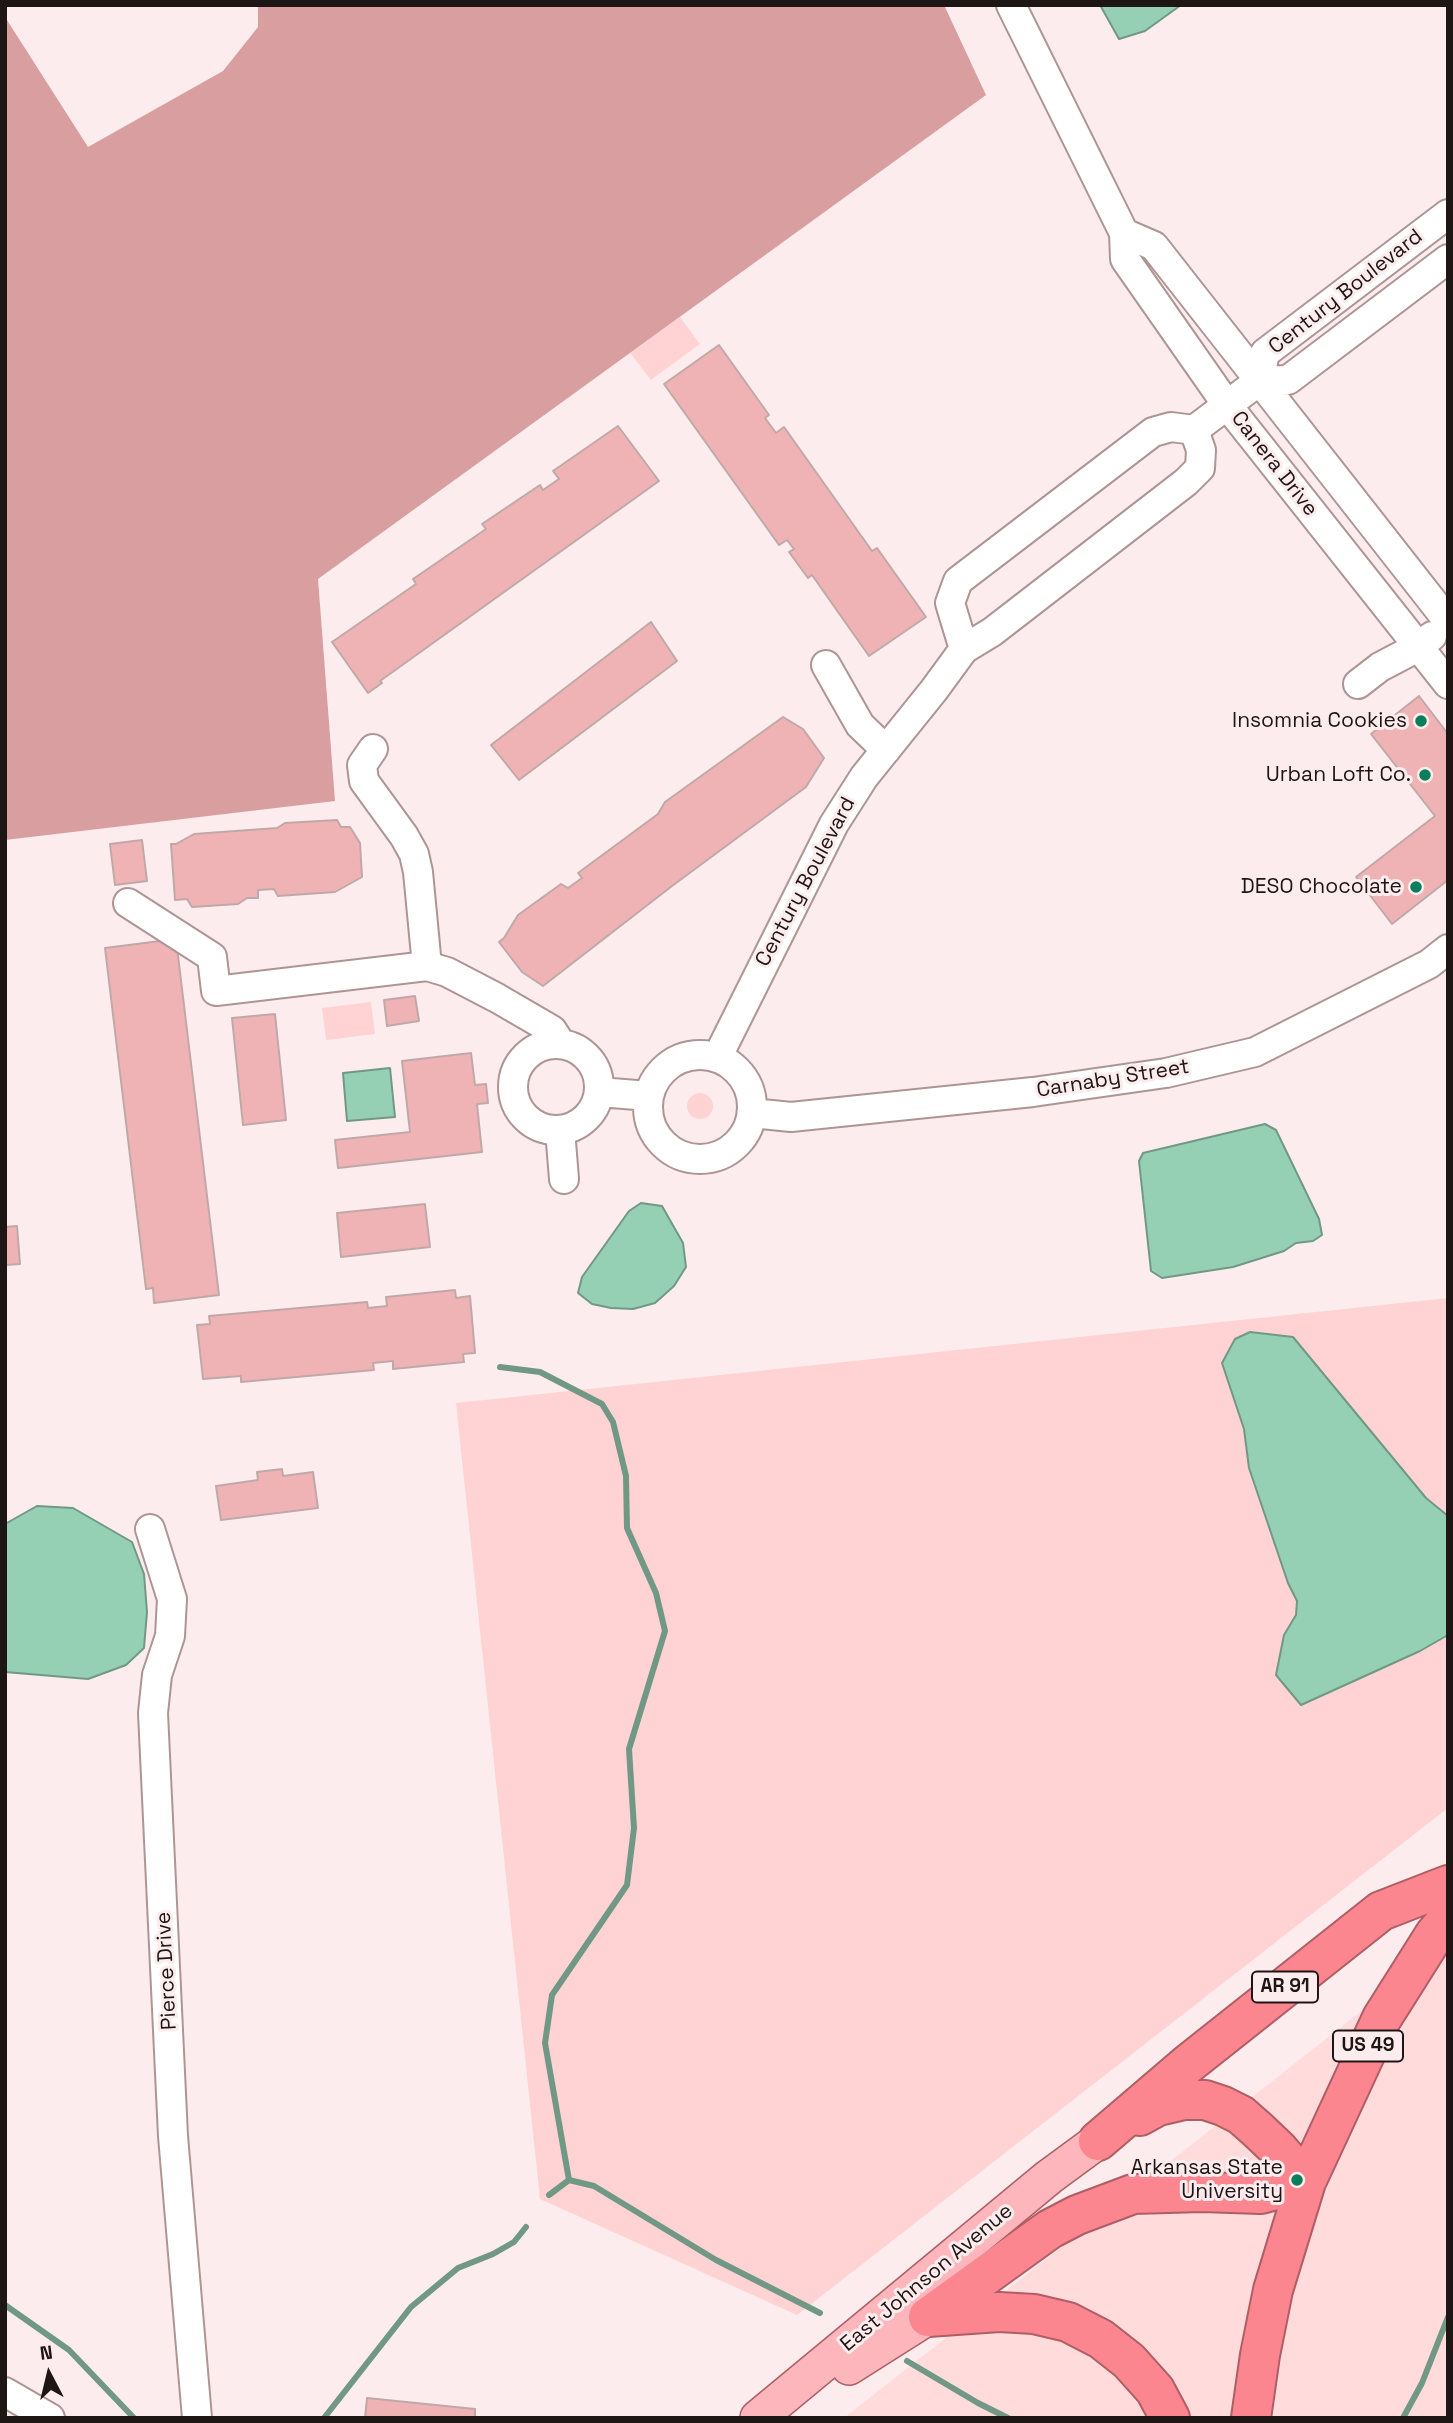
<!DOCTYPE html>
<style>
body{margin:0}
#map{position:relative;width:1453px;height:2423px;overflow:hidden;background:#fdeced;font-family:"Space Grotesk",sans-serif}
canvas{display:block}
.frame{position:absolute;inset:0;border:7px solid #1e1515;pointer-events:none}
.north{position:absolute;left:14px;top:2339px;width:70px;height:70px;-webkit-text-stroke:5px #fdeced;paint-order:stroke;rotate:353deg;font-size:19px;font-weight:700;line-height:28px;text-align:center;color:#1e1515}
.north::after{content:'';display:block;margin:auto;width:24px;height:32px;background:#1e1515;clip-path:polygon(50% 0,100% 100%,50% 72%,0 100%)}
</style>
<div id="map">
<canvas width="1453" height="2423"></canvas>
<div class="frame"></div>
<div class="north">N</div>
</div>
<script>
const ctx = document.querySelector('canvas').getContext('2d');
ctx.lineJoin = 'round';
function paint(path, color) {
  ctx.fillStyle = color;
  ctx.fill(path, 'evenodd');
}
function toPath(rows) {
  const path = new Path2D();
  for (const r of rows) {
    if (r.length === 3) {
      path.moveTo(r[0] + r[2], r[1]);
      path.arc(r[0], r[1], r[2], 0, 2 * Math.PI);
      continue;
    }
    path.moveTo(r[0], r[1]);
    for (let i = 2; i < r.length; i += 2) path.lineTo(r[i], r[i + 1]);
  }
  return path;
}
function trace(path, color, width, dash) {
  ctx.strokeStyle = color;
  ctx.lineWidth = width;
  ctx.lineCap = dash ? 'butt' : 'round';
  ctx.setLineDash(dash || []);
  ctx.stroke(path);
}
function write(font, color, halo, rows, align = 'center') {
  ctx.font = font + ' "Space Grotesk",sans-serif';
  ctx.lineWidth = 6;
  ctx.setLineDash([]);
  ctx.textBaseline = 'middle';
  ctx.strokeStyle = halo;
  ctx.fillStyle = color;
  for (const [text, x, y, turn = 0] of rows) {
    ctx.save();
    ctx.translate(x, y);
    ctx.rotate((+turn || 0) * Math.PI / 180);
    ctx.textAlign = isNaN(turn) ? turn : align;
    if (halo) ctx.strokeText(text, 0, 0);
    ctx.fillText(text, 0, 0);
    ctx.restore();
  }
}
const built = toPath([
 [1448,1943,1448,2418,844,2418]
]);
const green = toPath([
 [680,317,700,344,651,380,630,353],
 [371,1002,375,1034,326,1040,322,1008],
 [700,1106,13],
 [1448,1298,1448,1808,797,2315,540,2199,456,1403]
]);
const forest = toPath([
 [258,5,944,5,986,95,318,579,335,801,5,840,5,17,88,147,223,71,258,27]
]);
const water = toPath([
 [1100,5,1181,5,1145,31,1119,39,1100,5],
 [390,1068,395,1117,347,1121,343,1073,390,1068],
 [1265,1124,1276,1130,1319,1219,1322,1235,1313,1241,1296,1243,1284,1251,1233,1267,1162,1278,1151,1271,1139,1161,1143,1153,1265,1124],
 [641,1203,662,1206,683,1243,686,1267,674,1286,655,1303,633,1309,611,1308,592,1304,578,1293,582,1277,629,1211,641,1203],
 [1250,1332,1293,1337,1426,1498,1448,1516,1448,1635,1420,1651,1301,1705,1276,1675,1284,1635,1296,1615,1297,1601,1288,1583,1249,1468,1244,1429,1222,1363,1235,1339,1250,1332],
 [37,1506,73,1508,132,1542,144,1574,147,1612,144,1648,126,1665,88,1679,5,1672,5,1524,37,1506]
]);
const stream = toPath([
 [500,1367,540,1372,602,1404,613,1422,626,1476,627,1528,656,1593,665,1631,629,1749,634,1828,627,1885,552,1995,545,2043,569,2180,594,2186,716,2260,820,2313],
 [549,2195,569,2180],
 [5,2305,69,2350,134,2418],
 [907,2361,978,2403,1008,2418],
 [324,2418,411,2307,458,2268,493,2254,514,2242,526,2227],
 [1403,2418,1422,2383,1448,2317]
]);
const building = toPath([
 [719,345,769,415,765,418,776,433,784,427,872,551,877,548,926,617,869,656,812,575,808,578,789,552,794,549,787,540,779,545,664,384,719,345],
 [618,426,659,481,380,681,382,683,368,693,332,642,416,584,413,579,486,529,482,524,540,485,543,490,559,479,553,471,618,426],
 [651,622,677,661,519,780,491,745,651,622],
 [1419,696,1448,734,1448,880,1392,924,1356,877,1435,816,1371,734,1419,696],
 [783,717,803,729,824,758,806,787,672,886,543,986,522,972,499,942,504,938,518,915,561,884,568,888,582,878,578,873,658,814,665,802,783,717],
 [337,820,341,827,350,827,360,843,362,877,335,892,278,896,274,889,258,890,258,898,247,898,238,904,192,907,187,899,175,900,171,844,176,844,194,834,277,828,285,823,337,820],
 [142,840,147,881,115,885,110,844,142,840],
 [176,939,219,1295,154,1303,153,1288,146,1289,105,948,176,939],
 [415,996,419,1021,387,1026,384,1000,415,996],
 [275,1014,286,1120,243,1125,232,1018,275,1014],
 [471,1053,475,1085,486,1084,488,1103,477,1104,482,1152,338,1168,335,1140,410,1132,402,1061,471,1053],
 [425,1204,430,1247,341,1257,337,1213,425,1204],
 [17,1226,20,1264,5,1265,5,1227,17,1226],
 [455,1290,456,1298,470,1296,475,1353,463,1354,464,1362,393,1369,393,1361,373,1363,374,1370,241,1382,241,1376,203,1379,197,1325,210,1324,209,1316,367,1302,368,1308,387,1306,386,1297,455,1290],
 [282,1469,283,1476,313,1472,318,1508,221,1520,216,1486,258,1480,257,1472,282,1469],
 [367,2398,475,2409,475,2418,365,2418,367,2398]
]);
const minor = toPath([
 [1011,5,1124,233,1125,259,1227,405,1448,684],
 [1124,233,1154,246,1448,621],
 [1259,381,1265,353,1448,214],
 [964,649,950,603,958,581,1153,432,1171,427,1194,430,1259,381,1288,380,1448,259],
 [826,665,860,725,886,750],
 [1358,684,1380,667,1418,647,1432,636],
 [373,749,362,765,364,781,404,836,414,854,418,872,427,966],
 [128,903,212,957,216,991,427,966,447,972,497,998,552,1030,561,1044],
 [556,1087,43],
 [700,1107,52],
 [717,1058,834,824,864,777,934,690,964,649,992,632,1186,482,1200,468,1201,450,1194,430],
 [599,1092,649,1096],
 [752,1113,791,1117,1033,1092,1166,1073,1255,1052,1429,964,1448,949],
 [560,1130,564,1179],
 [150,1529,172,1599,170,1636,157,1675,153,1713,173,2136,197,2418],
 [5,2392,50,2418]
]);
const major = toPath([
 [849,2367,928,2317],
 [758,2418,1049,2177,1098,2141]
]);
const highway = toPath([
 [1140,2116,1158,2106,1184,2100,1205,2100,1223,2106,1241,2115,1258,2130,1279,2150,1306,2182],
 [1098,2141,1188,2064,1381,1911,1448,1885],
 [928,2317,1050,2229,1077,2215,1133,2194,1202,2192,1261,2194,1306,2182],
 [928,2317,999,2312,1034,2314,1068,2322,1101,2339,1129,2361,1155,2390,1170,2418],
 [1251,2418,1260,2355,1273,2290,1306,2182,1382,2018,1435,1934,1448,1919]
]);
const markers = [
 [1421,721,7,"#087e5b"],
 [1425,775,7,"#087e5b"],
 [1416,887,7,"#087e5b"],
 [1297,2180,7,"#087e5b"]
];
const shields = [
 [1285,1987,66],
 [1368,2046,70]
];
const shieldNames = [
 ["AR 91",1285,1987],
 ["US 49",1368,2046]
];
const streetNames = [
 ["Century Boulevard",1346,292,-38],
 ["Canera Drive",1274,464,52],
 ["Century Boulevard",806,882,-62],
 ["Carnaby Street",1113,1079,-9],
 ["Pierce Drive",167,1971,-93],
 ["East Johnson Avenue",927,2278,-40]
];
const poiNames = [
 ["Insomnia Cookies",1407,721],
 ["Urban Loft Co.",1411,775],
 ["DESO Chocolate",1402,887],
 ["Arkansas State",1283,2168],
 ["University",1283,2192]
];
paint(built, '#ffdbdc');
paint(green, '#ffd3d4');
paint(forest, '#d99ea0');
paint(water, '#95d0b5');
trace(water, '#719885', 2);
trace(stream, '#719885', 6);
paint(building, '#f0b3b5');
trace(building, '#c1a8a8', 2);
trace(minor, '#ae9595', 32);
trace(major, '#ae5e64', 38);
trace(highway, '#ae5e64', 42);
trace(minor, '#fff', 28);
trace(major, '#fdb6bc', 35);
trace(highway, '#fc868f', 38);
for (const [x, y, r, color] of markers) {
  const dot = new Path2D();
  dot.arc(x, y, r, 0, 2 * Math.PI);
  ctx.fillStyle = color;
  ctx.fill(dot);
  trace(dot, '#fdeced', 2.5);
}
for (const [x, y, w] of shields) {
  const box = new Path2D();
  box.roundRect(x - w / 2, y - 15.5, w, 31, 5);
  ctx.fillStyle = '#fdeced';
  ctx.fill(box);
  trace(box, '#1e1515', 2);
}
write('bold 19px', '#1e1515', null, shieldNames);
write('21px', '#1e1515', '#fdeced', streetNames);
write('21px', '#1e1515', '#fdeced', poiNames, 'right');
</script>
